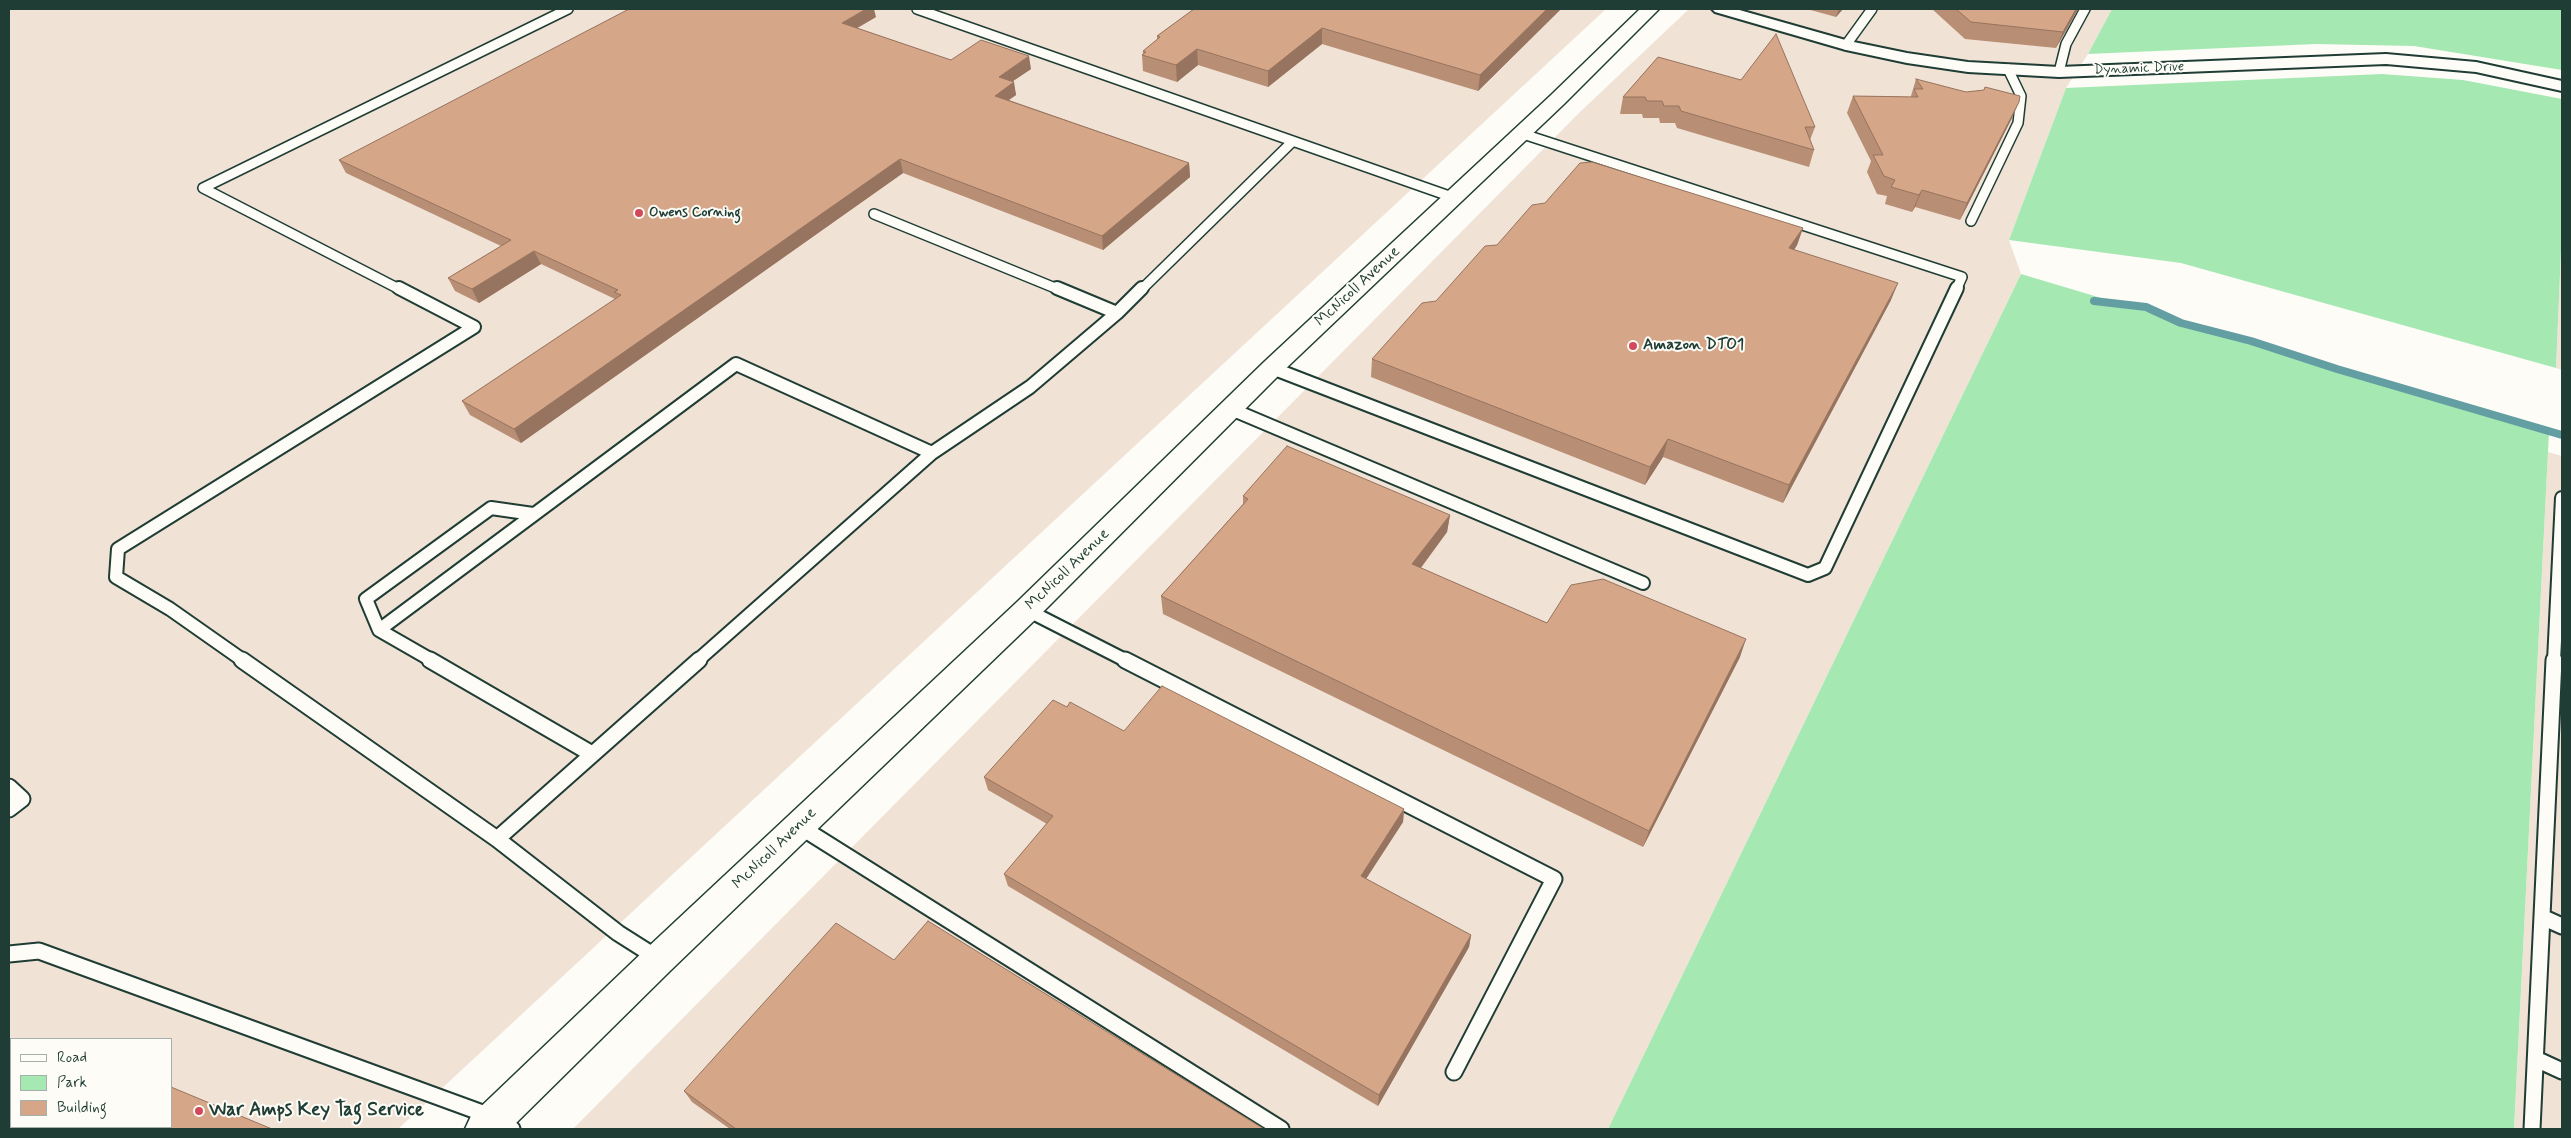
<!DOCTYPE html>
<style>
body{margin:0}
#map{position:relative;width:2571px;height:1138px;overflow:hidden;background:#fdfcf7;font-family:Mynerve,sans-serif}
canvas{display:block}
.frame{position:absolute;inset:0;border:10px solid #1f3d34;pointer-events:none}
.legend{position:absolute;left:10px;top:1038px;width:162px;height:90px;box-sizing:border-box;background:#fdfcf7;border:1px solid #a4b0a9;margin:0;padding:6px 9px;list-style:none;font-size:15px;color:#1f3d34}
.legend li{display:flex;align-items:center;gap:10px;height:25px}
.legend b{width:25px;border:1px solid #a4b0a9}
</style>
<div id="map">
<canvas width="2571" height="1138"></canvas>
<div class="frame"></div>
<ul class="legend">
<li><b style="height:6px;background:#fdfcf7"></b>Road</li>
<li><b style="height:14px;background:#a6e8b2"></b>Park</li>
<li><b style="height:14px;background:#d6a688"></b>Building</li>
</ul>
</div>
<script>
const ctx = document.querySelector('canvas').getContext('2d');
ctx.lineJoin = 'round';
function paint(path, color) {
  ctx.fillStyle = color;
  ctx.fill(path, 'evenodd');
}
function toPath(rows) {
  const path = new Path2D();
  for (const r of rows) {
    path.moveTo(r[0], r[1]);
    for (let i = 2; i < r.length; i += 2) path.lineTo(r[i], r[i + 1]);
  }
  return path;
}
function trace(path, color, width, dash) {
  ctx.strokeStyle = color;
  ctx.lineWidth = width;
  ctx.lineCap = dash ? 'butt' : 'round';
  ctx.setLineDash(dash || []);
  ctx.stroke(path);
}
function write(font, color, halo, rows, align = 'center') {
  ctx.font = font + ' Mynerve,sans-serif';
  ctx.lineWidth = 4;
  ctx.setLineDash([]);
  ctx.textBaseline = 'middle';
  ctx.strokeStyle = halo;
  ctx.fillStyle = color;
  for (const [text, x, y, turn = 0] of rows) {
    ctx.save();
    ctx.translate(x, y);
    ctx.rotate((+turn || 0) * Math.PI / 180);
    ctx.textAlign = isNaN(turn) ? turn : align;
    if (halo) ctx.strokeText(text, 0, 0);
    ctx.fillText(text, 0, 0);
    ctx.restore();
  }
}
const built = toPath([
 [9,9,1606,9,398,1129,9,1129],
 [11,1039,171,1039,171,1127,11,1127],
 [1689,9,2112,9,2088,54,2066,88,2009,240,2021,274,1608,1129,573,1129,1580,112],
 [2562,227,2562,370,2556,368],
 [2548,452,2562,456,2562,1129,2514,1129]
]);
const green = toPath([
 [2112,9,2562,9,2562,70,2414,46,2316,44,2088,54],
 [2382,74,2463,80,2562,99,2562,227,2556,368,2181,263,2009,240,2066,88],
 [2021,274,2549,432,2514,1129,1608,1129]
]);
const stream = toPath([
 [2094,301,2146,307,2181,323,2251,341,2337,369,2562,435]
]);
const laneFar2 = toPath([
 [917,9,1452,197],
 [1846,45,1872,9],
 [2059,72,2066,44,2085,9],
 [1520,133,1962,277,1956,290],
 [874,214,1060,290],
 [1971,221,2018,123,2021,96,2008,69],
 [401,290,203,188,568,9],
 [1141,290,1292,142]
]);
const laneFar1 = toPath([
 [1057,288,1117,313],
 [1272,368,1808,575,1825,568,1957,288],
 [1231,409,1643,583],
 [1027,610,1127,661],
 [379,630,366,599,491,508,533,514],
 [244,661,170,609,116,577,118,549,474,327,399,288],
 [433,661,379,630,736,364,932,453],
 [697,661,932,453,1030,387,1117,313,1142,288],
 [2554,661,2562,498]
]);
const lane = toPath([
 [242,660,497,839,618,933,659,959],
 [430,660,592,754],
 [1125,660,1554,879,1454,1072],
 [9,787,22,799,9,809],
 [799,826,1281,1129],
 [497,839,699,660],
 [2542,917,2562,926],
 [9,954,39,951,496,1118,512,1129],
 [2536,1059,2562,1071],
 [2532,1129,2554,660]
]);
const street = toPath([
 [1712,9,1736,9,1849,41,1907,53,1968,62,2059,67,2386,54,2476,62,2562,81,2562,91,2476,72,2386,64,2059,77,1968,72,1907,63,1846,50,1715,12,1712,9]
]);
const secondary = toPath([
 [1640,9,1659,9,1564,104,1280,374,1037,618,671,970,510,1129,465,1129,471,1116,647,948,1017,602,1264,362,1550,96,1640,9]
]);
const wall = toPath([
 [1194,9,1561,9,1478,91,1322,44,1268,87,1198,65,1177,82,1143,71,1142,55,1143,53,1143,51,1157,40,1157,36],
 [1807,9,1843,9,1836,17],
 [1932,9,2078,9,2056,48,1965,39],
 [876,17,857,28,951,60,1031,69,1013,81,1016,95,1009,100,1189,163,1190,177,1103,250,903,173,521,443,470,415,462,401,615,299,541,264,479,303,455,291,448,278,501,246,346,173,339,160],
 [1658,57,1815,127,1810,140,1814,150,1809,167,1677,128,1675,123,1660,123,1659,118,1643,118,1642,114,1620,114,1623,97],
 [1916,79,2012,118,1960,220,1915,207,1912,212,1885,204,1887,196,1877,194,1867,172,1871,161,1847,113,1853,96,1911,97,1911,96],
 [1803,228,1797,245,1794,250,1891,300,1783,503,1663,457,1645,485,1371,377,1372,359,1436,301],
 [1243,496,1450,515,1447,532,1421,568,1547,623,1740,657,1643,847,1163,614,1161,596,1243,504],
 [1067,707,1124,731,1404,809,1403,822,1366,879,1471,935,1469,947,1378,1106,1008,886,1004,874,1047,824,988,790,984,777],
 [894,960,1264,1129,730,1129,692,1102,684,1091]
]);
const shadedWall = toPath([
 [866,9,874,9,876,17,845,35,842,23],
 [1547,9,1561,9,1478,91,1480,75],
 [1839,9,1843,9,1836,17],
 [2076,9,2078,9,2056,48,2063,32],
 [1322,28,1322,44,1268,87,1268,71],
 [1197,49,1198,65,1177,82,1176,65],
 [1029,56,1031,69,1001,89,999,77],
 [1014,82,1016,95,997,108,995,96],
 [2019,102,2012,118,1960,220,1967,203],
 [900,159,903,173,521,443,514,429],
 [1189,163,1190,177,1103,250,1102,236],
 [1922,190,1915,207,1912,212,1919,195],
 [1803,228,1797,245,1784,266,1789,248],
 [534,251,541,264,479,303,472,289],
 [1898,283,1891,300,1783,503,1789,485],
 [1668,439,1663,457,1645,485,1650,467],
 [1450,515,1447,532,1410,582,1412,564],
 [1746,639,1740,657,1643,847,1649,831],
 [1404,809,1403,822,1360,888,1361,876],
 [1471,935,1469,947,1378,1106,1379,1095]
]);
const building = toPath([
 [629,9,866,9,842,23,951,60,981,40,1029,56,999,77,1014,82,995,96,1189,163,1102,236,900,159,514,429,462,401,621,295,614,292,618,290,534,251,472,289,448,278,511,240,339,160,629,9],
 [1194,9,1547,9,1480,75,1322,28,1268,71,1197,49,1176,65,1142,55,1146,52,1143,51,1160,37,1157,36,1194,9],
 [1956,9,2076,9,2063,32,1971,22,1956,9],
 [1776,34,1815,127,1805,127,1814,150,1681,111,1679,106,1664,106,1662,101,1647,101,1645,97,1623,97,1658,57,1741,80,1776,34],
 [1916,79,1966,92,1984,90,1985,87,2020,96,2019,102,1967,203,1922,190,1919,195,1891,187,1895,180,1884,176,1873,155,1883,155,1853,96,1918,97,1914,89,1923,89,1916,79],
 [1592,162,1803,228,1789,248,1898,283,1789,485,1668,439,1650,467,1372,359,1422,303,1436,301,1485,246,1497,245,1532,205,1545,203,1580,163,1592,162],
 [1287,446,1450,515,1412,564,1547,623,1571,585,1603,579,1746,639,1649,831,1161,596,1248,499,1243,496,1287,446],
 [1162,686,1404,809,1361,876,1471,935,1379,1095,1004,874,1053,816,984,777,1053,700,1067,707,1070,702,1124,731,1162,686],
 [928,921,1264,1129,736,1129,684,1091,836,923,894,960,928,921],
 [11,1083,11,1126,9,1125,9,1086,11,1083],
 [171,1087,272,1129,9,1129,11,1126,171,1127,171,1087]
]);
const markers = [
 [639,213,5,"#d1495b"],
 [1633,346,5,"#d1495b"],
 [199,1111,5,"#d1495b"]
];
const farStreetnames = [
 ["Dynamic Drive",2139,69,-2]
];
const farPoinames = [
 ["Owens Corning",649,213]
];
const streetNames = [
 ["McNicoll Avenue",1358,287,-43],
 ["McNicoll Avenue",1068,570,-44],
 ["McNicoll Avenue",775,849,-44]
];
const poiNames = [
 ["Amazon DTO1",1643,346]
];
const nearPoinames = [
 ["War Amps Key Tag Service",209,1111]
];
paint(built, '#f1e2d6');
paint(green, '#a6e8b2');
trace(stream, '#629ea2', 8);
trace(laneFar2, '#1f3d34', 12);
trace(laneFar1, '#1f3d34', 16);
trace(lane, '#1f3d34', 19);
trace(street, '#1f3d34', 4);
trace(secondary, '#1f3d34', 3);
trace(laneFar2, '#fdfcf7', 9);
trace(laneFar1, '#fdfcf7', 12);
trace(lane, '#fdfcf7', 15);
paint(street, '#fdfcf7');
paint(secondary, '#fdfcf7');
paint(wall, '#b88f75');
paint(shadedWall, '#96745f');
paint(building, '#d6a688');
trace(building, '#96745f', 1);
for (const [x, y, r, color] of markers) {
  const dot = new Path2D();
  dot.arc(x, y, r, 0, 2 * Math.PI);
  ctx.fillStyle = color;
  ctx.fill(dot);
  trace(dot, '#fdfcf7', 2);
}
write('14px', '#1f3d34', '#fdfcf7', farStreetnames);
write('bold 14px', '#1f3d34', '#fdfcf7', farPoinames, 'left');
write('16px', '#1f3d34', '#fdfcf7', streetNames);
write('bold 16px', '#1f3d34', '#fdfcf7', poiNames, 'left');
write('bold 19px', '#1f3d34', '#fdfcf7', nearPoinames, 'left');
</script>
